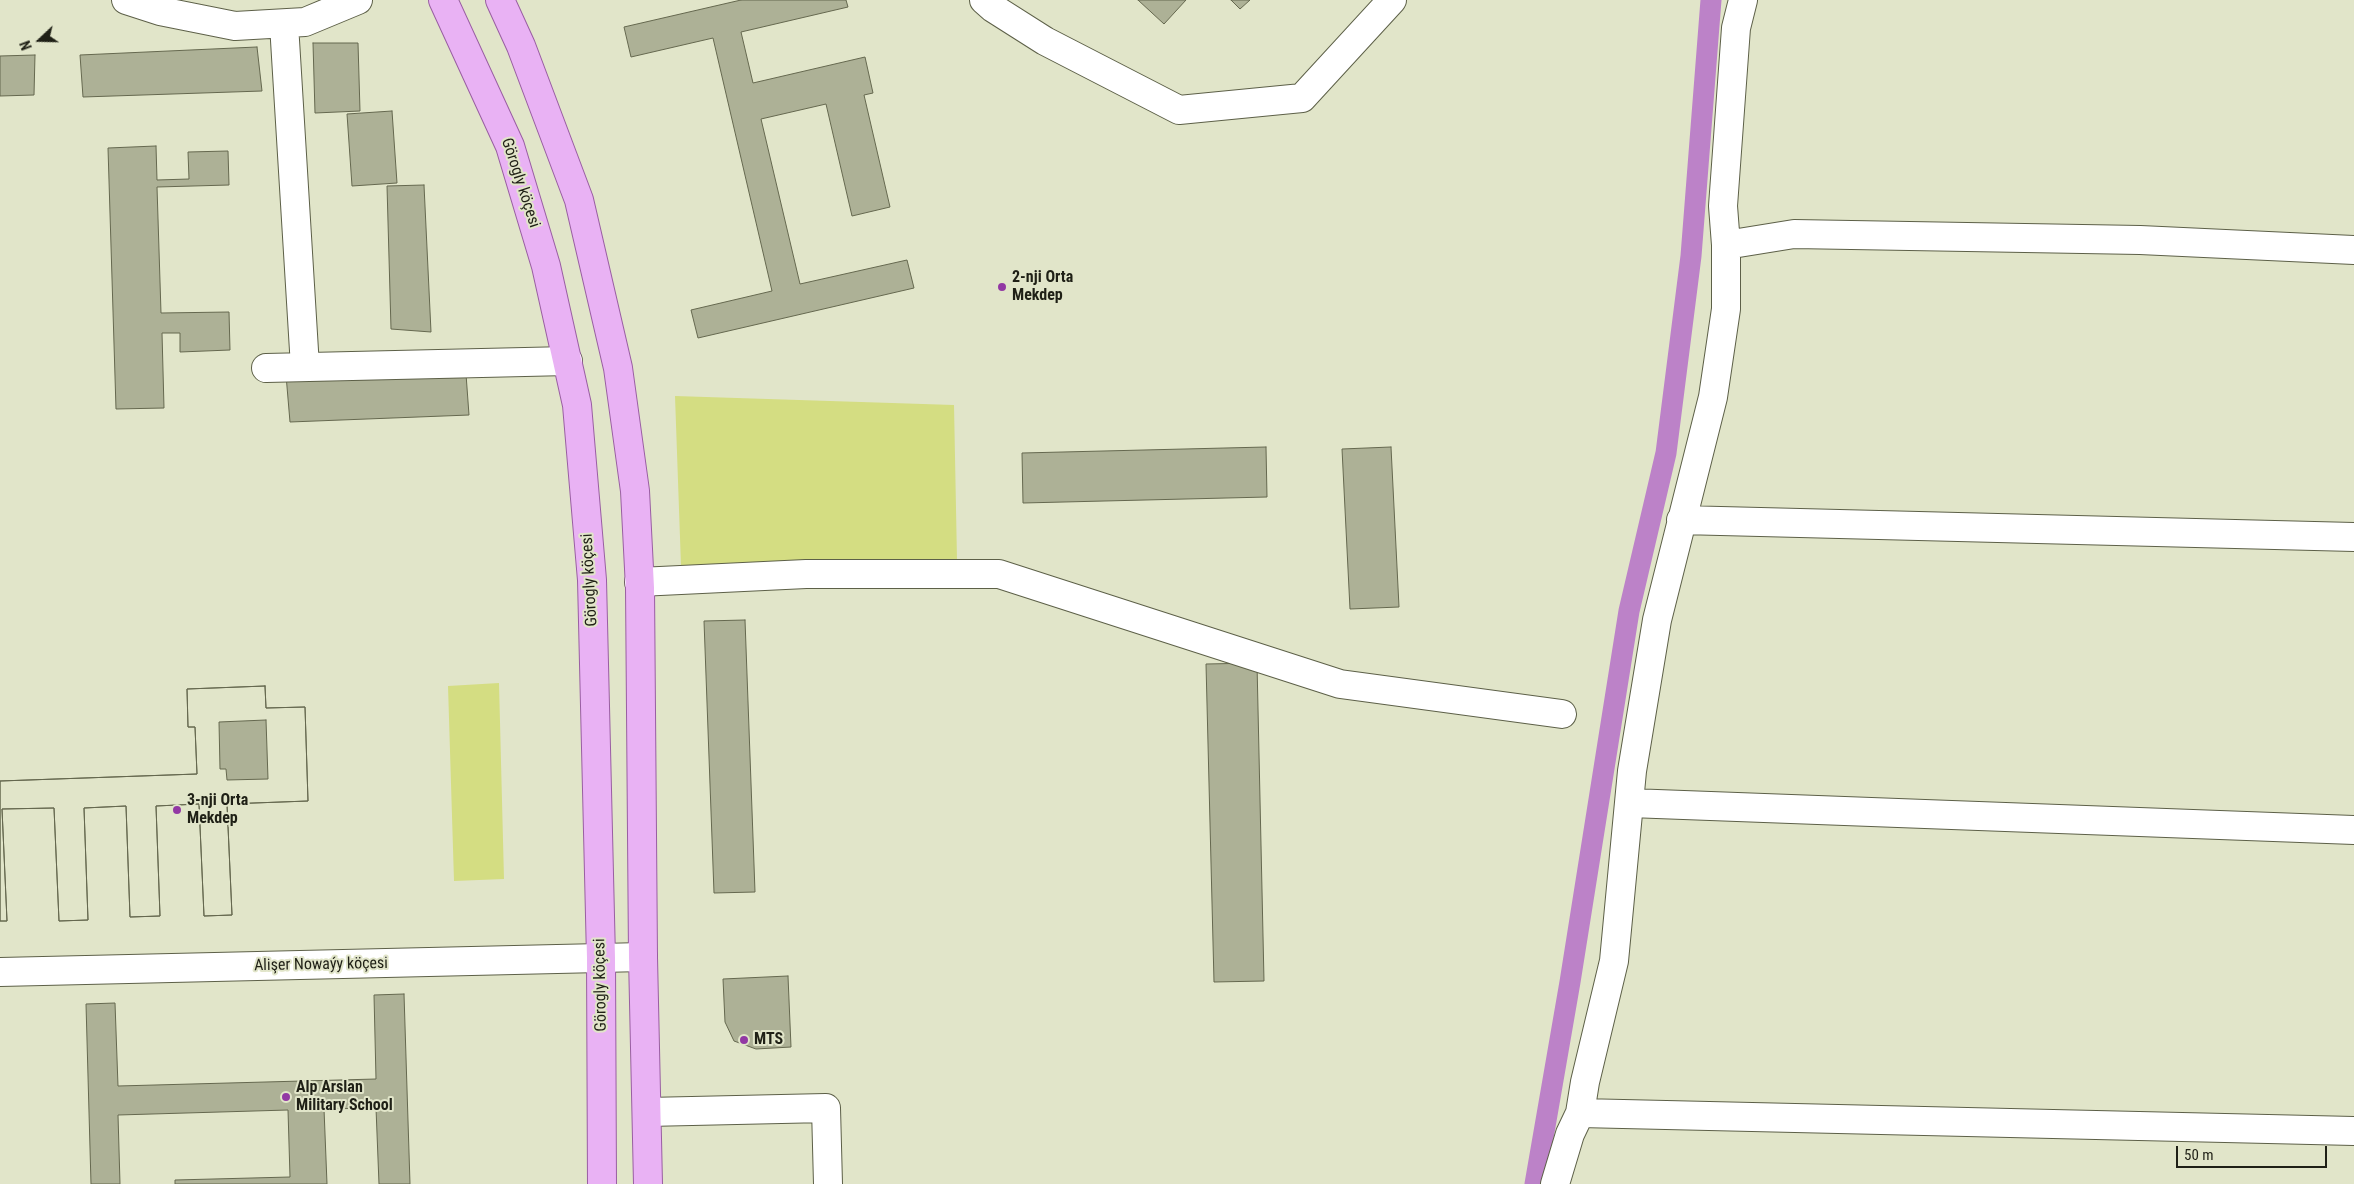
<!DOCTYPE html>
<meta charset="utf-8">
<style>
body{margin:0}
#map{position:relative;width:2354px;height:1184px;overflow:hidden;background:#e1e5c9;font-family:"Roboto Condensed",sans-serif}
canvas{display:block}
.north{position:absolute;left:15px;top:15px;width:50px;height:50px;-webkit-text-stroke:4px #e1e5c9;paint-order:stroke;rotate:249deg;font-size:14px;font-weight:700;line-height:20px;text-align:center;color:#1f2016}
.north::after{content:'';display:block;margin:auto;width:18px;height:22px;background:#1f2016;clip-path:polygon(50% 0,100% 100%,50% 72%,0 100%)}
.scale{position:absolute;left:2176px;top:1146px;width:151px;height:22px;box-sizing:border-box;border:2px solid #1f2016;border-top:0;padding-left:6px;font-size:15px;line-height:18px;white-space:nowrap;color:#1f2016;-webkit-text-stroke:4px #e1e5c9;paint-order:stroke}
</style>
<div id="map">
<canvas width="2354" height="1184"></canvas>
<div class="north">N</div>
<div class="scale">50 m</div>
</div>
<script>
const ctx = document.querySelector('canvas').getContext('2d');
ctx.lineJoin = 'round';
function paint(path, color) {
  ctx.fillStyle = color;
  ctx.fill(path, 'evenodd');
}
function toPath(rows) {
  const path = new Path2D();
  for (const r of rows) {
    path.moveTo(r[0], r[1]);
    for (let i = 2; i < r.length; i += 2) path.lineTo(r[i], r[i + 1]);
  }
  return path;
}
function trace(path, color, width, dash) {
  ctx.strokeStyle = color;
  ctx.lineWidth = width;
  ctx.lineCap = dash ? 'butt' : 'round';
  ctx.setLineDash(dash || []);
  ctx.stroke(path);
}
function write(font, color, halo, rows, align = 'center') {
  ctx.font = font + ' "Roboto Condensed",sans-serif';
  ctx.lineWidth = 4;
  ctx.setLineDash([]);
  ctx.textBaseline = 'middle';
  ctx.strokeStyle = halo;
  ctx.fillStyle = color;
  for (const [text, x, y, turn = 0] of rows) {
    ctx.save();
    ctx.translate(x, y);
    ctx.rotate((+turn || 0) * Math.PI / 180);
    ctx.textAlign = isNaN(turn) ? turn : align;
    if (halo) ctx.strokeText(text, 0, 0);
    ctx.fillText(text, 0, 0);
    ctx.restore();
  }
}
const green = toPath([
 [675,396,954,405,957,560,681,566],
 [499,683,504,879,454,881,448,686]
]);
const canal = toPath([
 [1535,1184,1570,982,1629,611,1666,453,1691,256,1711,0]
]);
const building = toPath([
 [741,0,846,0,848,7,741,32,753,83,865,57,873,93,864,95,890,207,852,216,826,104,761,119,800,284,907,260,914,288,698,338,691,310,772,291,713,38,631,57,624,27,741,0],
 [1138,0,1186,0,1164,24,1138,0],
 [1231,0,1250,0,1240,9,1231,0],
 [313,43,358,43,360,111,315,113,313,43],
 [257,47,262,91,83,97,80,55,257,47],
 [35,55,34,95,0,96,0,56,35,55],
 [392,111,397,183,352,186,347,114,392,111],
 [156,146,157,180,189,179,188,152,228,151,229,185,157,187,161,313,229,312,230,350,180,352,180,333,162,333,164,408,116,409,108,148,156,146],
 [424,185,431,332,391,329,387,186,424,185],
 [466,374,469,415,290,422,286,375,466,374],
 [1266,447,1267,497,1023,503,1022,453,1266,447],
 [1391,447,1399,607,1350,609,1342,449,1391,447],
 [745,620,755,892,714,893,704,621,745,620],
 [1257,663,1264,981,1214,982,1206,664,1257,663],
 [265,686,266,708,305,707,308,801,227,804,232,915,204,916,199,804,156,806,160,916,130,917,126,806,84,808,88,920,59,921,54,808,2,809,7,921,0,921,0,781,197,774,195,727,188,727,187,689,265,686],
 [266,720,268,779,227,780,226,769,220,769,219,722,266,720],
 [265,686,266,708,305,707,308,801,227,804,232,915,204,916,199,804,156,806,160,916,130,917,126,806,84,808,88,920,59,921,54,808,2,809,7,921,0,921,0,781,197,774,195,727,188,727,187,689,265,686],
 [788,976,791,1047,756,1049,734,1041,725,1022,723,979,788,976],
 [404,994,410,1184,379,1184,376,1108,324,1109,327,1184,175,1184,175,1180,290,1177,288,1110,118,1115,120,1184,91,1184,86,1004,115,1003,118,1086,376,1079,374,995,404,994]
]);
const minor = toPath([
 [126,0,160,11,235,26,305,22,358,0],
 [984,0,993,8,1045,41,1179,110,1302,98,1392,0],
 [284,24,305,367],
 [1726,245,1794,234,2140,240,2354,250],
 [266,368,568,361],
 [1681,520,2354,537],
 [639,582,806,574,999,574,1340,684,1562,714],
 [1630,803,2354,830],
 [0,972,643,957],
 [647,1112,826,1108,828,1184],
 [1580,1113,2354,1131],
 [1555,1184,1570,1134,1580,1113,1585,1082,1614,961,1632,771,1657,620,1713,397,1726,309,1726,245,1723,206,1736,28,1743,0]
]);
const major = toPath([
 [443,0,510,146,546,266,577,405,592,580,601,958,602,1184],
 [500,0,521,46,579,200,618,368,635,491,640,588,643,957,648,1184]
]);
const markers = [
 [1002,287,5,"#9238a4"],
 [177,810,5,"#9238a4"],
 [744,1040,5,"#9238a4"],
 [286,1097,5,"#9238a4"]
];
const streetNames = [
 ["Görogly köçesi",520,183,72],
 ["Görogly köçesi",590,580,-93],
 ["Alişer Nowaýy köçesi",321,965,-1],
 ["Görogly köçesi",601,985,-91]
];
const poiNames = [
 ["2-nji Orta",1012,278],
 ["Mekdep",1012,296],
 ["3-nji Orta",187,801],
 ["Mekdep",187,819],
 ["MTS",754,1040],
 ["Alp Arslan",296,1088],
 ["Military School",296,1106]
];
paint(green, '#d4dd82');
trace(canal, '#bc82c8', 21);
paint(building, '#adb196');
trace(building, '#65684f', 1);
trace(minor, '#5d6048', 30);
trace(major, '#995ea2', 30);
trace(minor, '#fff', 28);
trace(major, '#e9b2f4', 28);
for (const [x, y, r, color] of markers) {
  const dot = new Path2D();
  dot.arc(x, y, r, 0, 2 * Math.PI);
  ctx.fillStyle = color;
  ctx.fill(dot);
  trace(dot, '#e1e5c9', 2);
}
write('16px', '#1f2016', '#e1e5c9', streetNames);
write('bold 16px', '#1f2016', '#e1e5c9', poiNames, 'left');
</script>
